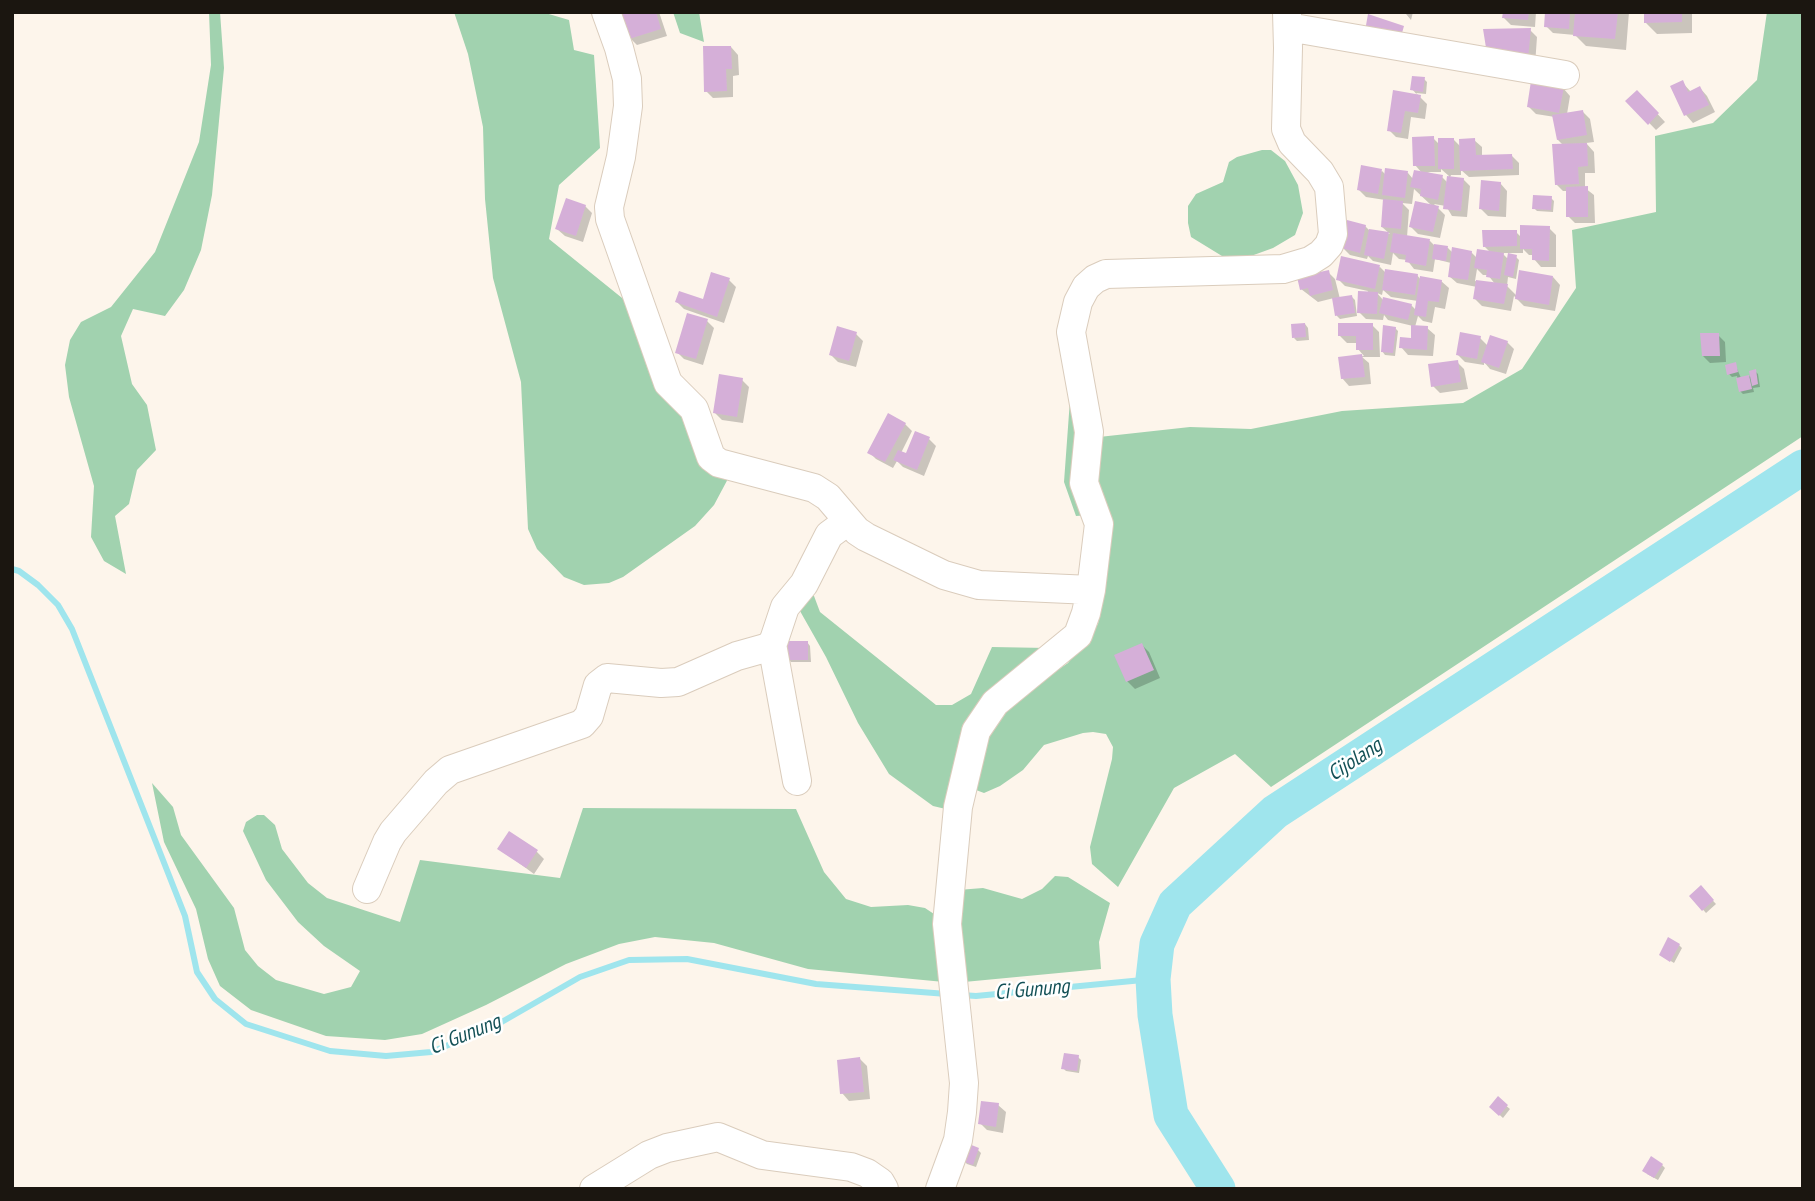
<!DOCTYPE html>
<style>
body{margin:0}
#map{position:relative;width:1815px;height:1201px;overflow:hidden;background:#fdf5eb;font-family:"PT Sans Narrow",sans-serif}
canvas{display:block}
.frame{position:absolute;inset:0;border:14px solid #1b1610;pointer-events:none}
</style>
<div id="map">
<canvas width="1815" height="1201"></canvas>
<div class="frame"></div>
</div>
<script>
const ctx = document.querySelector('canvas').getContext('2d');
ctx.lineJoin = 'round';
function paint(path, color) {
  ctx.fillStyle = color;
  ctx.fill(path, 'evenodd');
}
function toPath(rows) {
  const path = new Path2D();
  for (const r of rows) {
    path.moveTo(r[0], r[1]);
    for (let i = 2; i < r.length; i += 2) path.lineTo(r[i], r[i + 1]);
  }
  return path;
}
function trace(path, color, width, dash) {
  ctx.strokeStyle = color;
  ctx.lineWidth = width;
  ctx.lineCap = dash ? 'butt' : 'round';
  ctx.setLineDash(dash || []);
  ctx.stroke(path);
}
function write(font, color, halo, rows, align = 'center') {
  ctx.font = font + ' "PT Sans Narrow",sans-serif';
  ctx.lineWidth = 5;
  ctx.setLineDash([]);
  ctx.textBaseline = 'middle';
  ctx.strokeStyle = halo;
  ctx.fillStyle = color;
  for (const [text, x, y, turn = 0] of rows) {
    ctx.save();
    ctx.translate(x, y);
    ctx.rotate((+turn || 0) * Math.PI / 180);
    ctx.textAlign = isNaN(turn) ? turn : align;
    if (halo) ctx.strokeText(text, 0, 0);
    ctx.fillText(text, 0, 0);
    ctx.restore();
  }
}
const forest = toPath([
 [209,12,220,12,224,68,212,195,201,250,184,290,165,316,133,309,121,336,132,384,147,405,156,450,137,470,129,504,115,516,126,574,104,561,91,537,94,486,69,397,65,365,70,340,81,322,111,307,155,252,199,142,211,65],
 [454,12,542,12,569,20,574,50,594,55,600,148,559,185,549,239,627,302,672,405,730,475,714,505,695,526,623,577,609,583,584,585,564,577,537,549,528,529,521,382,493,278,485,199,483,127,468,54],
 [673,12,699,12,704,42,680,33],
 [1767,12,1803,12,1803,436,1271,787,1235,754,1174,788,1118,887,1092,864,1090,847,1112,759,1113,747,1106,734,1093,732,1083,733,1044,745,1023,770,1000,786,984,793,968,787,984,736,1009,703,1068,663,1098,624,1110,536,1093,490,1099,437,1190,427,1251,429,1342,411,1463,403,1522,369,1576,288,1572,230,1656,212,1655,136,1713,123,1757,80],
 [1262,150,1271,150,1285,161,1298,185,1303,213,1295,235,1273,248,1251,256,1222,256,1191,237,1188,223,1188,206,1196,194,1223,182,1229,162,1237,157],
 [1071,386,1090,515,1076,516,1064,482],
 [808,594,814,596,820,612,936,705,952,705,971,694,992,647,1047,648,994,693,950,810,933,806,889,774,858,723,826,657,800,611,798,605],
 [152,783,173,807,181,835,234,908,245,950,258,966,276,980,324,994,351,987,360,971,324,946,298,922,266,880,243,831,246,822,257,815,264,815,275,825,282,849,308,883,327,898,400,922,420,860,560,878,583,808,796,809,824,872,846,899,871,907,908,905,925,908,940,918,944,982,808,969,714,943,655,937,619,944,566,964,486,1005,422,1034,385,1040,326,1036,251,1010,220,986,208,959,196,909,164,842],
 [1055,876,1068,877,1110,903,1099,942,1101,969,964,982,958,890,983,888,1022,899,1042,889]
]);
const shadow = toPath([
 [622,12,659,12,667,36,637,45,630,38],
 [1405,12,1413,12,1411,20,1406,14],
 [1505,12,1536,12,1535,27,1511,25,1504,18],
 [1547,12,1629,12,1626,50,1586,46,1575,35,1553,33,1546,26],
 [1646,12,1692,12,1692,33,1657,34,1646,23],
 [1530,30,1537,37,1535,65,1496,61],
 [731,47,738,55,739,75,733,76,733,97,713,98,706,91],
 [1424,79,1427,82,1426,94,1416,93,1427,104,1425,119,1411,117,1408,139,1396,137,1389,130,1395,92,1418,96,1412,89],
 [1682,82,1691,92,1700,88,1707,96,1715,112,1693,123,1686,115,1673,87],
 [1563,88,1570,96,1567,114,1582,111,1590,119,1594,142,1586,143,1594,152,1595,173,1585,173,1585,188,1594,195,1595,223,1575,223,1568,216,1568,191,1563,191,1556,184,1564,146,1558,140,1555,117,1536,114,1529,107],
 [1637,92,1665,122,1656,130,1628,101],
 [1433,138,1440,145,1454,140,1461,147,1474,140,1482,147,1482,157,1511,155,1519,163,1519,175,1469,177,1461,170,1461,175,1451,175,1450,178,1463,179,1470,186,1467,217,1452,216,1446,206,1434,204,1445,215,1440,238,1418,234,1411,227,1432,206,1414,189,1412,204,1402,203,1409,210,1407,237,1430,241,1435,246,1448,248,1453,253,1471,252,1477,258,1491,253,1484,246,1516,232,1522,238,1549,228,1556,235,1556,267,1541,267,1534,259,1534,255,1529,255,1523,249,1523,253,1502,253,1508,259,1516,257,1519,260,1516,279,1508,277,1507,286,1517,296,1553,277,1560,285,1555,311,1524,306,1514,296,1511,311,1482,306,1475,299,1477,287,1457,283,1449,276,1451,263,1435,259,1433,272,1414,269,1407,260,1399,259,1393,253,1391,265,1373,261,1368,256,1367,259,1350,255,1343,248,1365,226,1369,230,1390,234,1382,227,1385,200,1366,197,1359,190,1382,171,1386,175,1408,173,1413,179,1422,173,1415,165],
 [1441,169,1449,176,1448,183,1442,177,1427,172,1441,172],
 [1477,269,1483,275,1488,275,1495,284,1475,281],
 [1500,183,1507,191,1506,217,1488,216,1480,208],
 [1551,198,1554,201,1553,212,1537,211,1534,208],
 [585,206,592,213,583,242,565,236,557,229],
 [1380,267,1386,273,1417,275,1421,280,1441,281,1449,288,1445,309,1435,307,1432,323,1423,321,1418,316,1415,327,1427,328,1435,335,1433,356,1408,355,1401,347,1412,339,1413,326,1388,320,1384,315,1383,320,1366,319,1359,312,1368,291,1345,286,1338,279],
 [1383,290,1391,297,1418,301,1416,310,1411,305,1384,301,1377,293,1382,295],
 [1328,272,1335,279,1340,299,1352,297,1355,300,1357,316,1340,319,1337,316,1334,298,1318,302,1301,289],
 [729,280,736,287,724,323,684,309,677,302,704,301],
 [707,321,714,328,703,365,684,359,677,352],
 [1305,324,1308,328,1309,340,1297,341,1294,338],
 [1372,325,1379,332,1380,357,1362,357,1369,363,1371,384,1349,386,1342,378,1340,358,1364,356,1358,349,1358,343,1347,343,1340,336],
 [1395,328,1398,331,1395,356,1385,355,1382,351],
 [856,334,863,341,856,367,838,362,831,355],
 [1718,335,1725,342,1726,362,1710,363,1703,356],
 [1480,338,1488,346,1507,342,1514,349,1506,374,1490,369,1484,362,1484,365,1465,362,1458,355],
 [1457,362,1464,369,1468,389,1440,393,1433,386],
 [1735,364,1741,378,1752,376,1755,371,1758,374,1760,387,1753,388,1754,392,1743,394,1740,391,1737,376,1732,377,1729,374],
 [742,380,749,387,743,423,722,420,715,413],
 [905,424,912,431,901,453,907,455,916,433,929,439,936,446,924,476,903,467,897,461,893,468,876,459,869,452],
 [807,642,810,646,811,662,791,662,788,659],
 [1142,645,1149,652,1160,678,1135,689,1127,681,1116,656],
 [500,849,537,852,544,859,534,874],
 [1701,888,1716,904,1706,913,1691,896],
 [1679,945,1682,948,1674,963,1661,955],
 [1078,1057,1081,1060,1079,1073,1066,1071,1063,1068],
 [860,1059,867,1066,870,1099,849,1101,842,1093],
 [1498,1099,1510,1109,1503,1118,1491,1107],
 [998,1105,1006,1112,1003,1133,987,1130,980,1123],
 [978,1150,981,1153,976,1167,967,1164,964,1161],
 [1662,1165,1665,1168,1658,1180,1647,1174]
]);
const stream = toPath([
 [12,569,19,571,38,585,58,605,72,629,185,916,197,972,215,999,246,1024,330,1051,386,1056,431,1052,493,1027,580,977,629,960,687,959,816,984,947,994],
 [961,995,976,996,1153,979]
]);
const river = toPath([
 [1218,1189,1171,1115,1155,1015,1153,979,1157,944,1175,904,1275,812,1803,467]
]);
const building = toPath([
 [620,12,656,12,661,29,629,39],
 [1503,12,1529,12,1528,20,1502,18],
 [1545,12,1570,12,1569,29,1544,27],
 [1575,12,1618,12,1615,39,1573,36],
 [1644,12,1682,12,1682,22,1644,23],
 [1368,14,1404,26,1400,40,1365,31],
 [1531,28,1528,59,1487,54,1483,29],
 [703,46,731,46,732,69,726,69,727,91,704,92],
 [1412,76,1425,77,1423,92,1410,90],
 [1683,80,1688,92,1700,86,1709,105,1684,116,1670,86],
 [1531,81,1564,87,1559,113,1527,107],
 [1393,90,1421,95,1418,113,1405,111,1401,133,1387,131],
 [1637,90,1659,113,1648,125,1625,101],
 [1583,110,1587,135,1557,140,1552,115],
 [1434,136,1435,166,1413,166,1412,137],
 [1438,138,1454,138,1454,169,1438,169],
 [1475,138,1476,155,1512,154,1513,169,1460,171,1459,139],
 [1587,143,1588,166,1578,167,1579,184,1555,185,1552,144],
 [1361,165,1382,169,1378,194,1357,190],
 [1385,168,1408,171,1405,198,1382,195],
 [1414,170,1443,175,1438,200,1420,196,1421,189,1410,187],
 [1447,176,1464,178,1461,211,1443,209],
 [1481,180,1501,182,1499,211,1479,209],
 [1588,186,1588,217,1566,217,1566,187],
 [1533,195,1552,196,1551,210,1532,209],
 [566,198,586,205,576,236,555,229],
 [1383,199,1403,201,1401,229,1381,227],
 [1415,201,1439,206,1433,232,1409,227],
 [1347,220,1366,225,1360,253,1341,248],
 [1520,225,1550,226,1549,261,1532,260,1532,249,1520,249],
 [1369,229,1389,232,1384,259,1364,255],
 [1482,230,1517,230,1517,246,1483,247],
 [1393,233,1430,239,1426,266,1405,262,1406,255,1390,252],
 [1434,244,1448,246,1446,261,1432,259],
 [1452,247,1472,251,1468,280,1448,277],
 [1477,249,1504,253,1500,279,1486,277,1487,270,1474,268],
 [1508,253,1517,255,1513,277,1504,275],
 [1341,256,1380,265,1375,289,1336,280],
 [1385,269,1418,274,1415,295,1382,290],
 [1329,270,1333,290,1310,296,1308,288,1300,290,1297,277],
 [1519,270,1553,276,1549,305,1515,299],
 [711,272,730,278,717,317,675,302,679,291,703,299],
 [1420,276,1442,280,1439,302,1428,301,1426,317,1414,315],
 [1476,280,1508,284,1504,304,1473,299],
 [1358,291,1378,292,1377,314,1357,313],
 [1352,295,1355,313,1335,316,1332,298],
 [1383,297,1412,304,1408,320,1379,313],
 [687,313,708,319,696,359,675,353],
 [1305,323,1306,337,1292,338,1291,324],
 [1338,323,1373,323,1373,350,1356,350,1356,336,1338,336],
 [1383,325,1396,327,1393,353,1381,352],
 [1411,325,1428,326,1427,350,1399,348,1400,337,1411,338],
 [837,326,857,332,849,361,829,355],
 [1460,332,1481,336,1477,359,1456,355],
 [1700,333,1719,333,1720,356,1702,356],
 [1490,335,1508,341,1499,368,1481,362],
 [1362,354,1365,377,1341,379,1338,357],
 [1458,360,1461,382,1431,387,1428,364],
 [1736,362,1738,372,1727,375,1725,365],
 [1756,369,1758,384,1752,386,1749,371],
 [719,374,743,378,737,417,713,413],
 [1749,375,1752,389,1739,392,1736,378],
 [888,413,906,423,885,462,867,453],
 [915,431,930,437,917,470,893,460,898,450,906,453],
 [786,641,808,641,808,660,786,660],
 [1142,643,1154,670,1126,682,1114,655],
 [509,831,538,850,526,868,497,849],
 [1701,885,1714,900,1702,911,1689,896],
 [1668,937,1680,944,1670,962,1659,955],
 [1064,1053,1079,1055,1077,1071,1061,1069],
 [860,1057,864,1092,840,1094,837,1060],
 [1498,1096,1508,1105,1499,1116,1489,1107],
 [981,1101,999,1103,996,1127,978,1124],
 [969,1144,979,1148,973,1165,962,1161],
 [1651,1156,1663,1164,1654,1178,1642,1171]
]);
const minor = toPath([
 [606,12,619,48,627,79,628,106,621,157,609,207,610,219,668,383,694,409,711,457,719,463,814,488,828,497,857,531,866,537,944,575,979,585,1091,590],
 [1288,27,1565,75],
 [772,644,797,781],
 [367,889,387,842,393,832,436,782,450,770,582,724,589,716,598,685,607,678,661,683,678,682,737,656,769,647,774,640,785,607,804,584,829,535,848,521],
 [594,1189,649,1155,667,1148,718,1137,762,1155,851,1167,867,1173,880,1182,884,1189],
 [940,1189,958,1140,962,1112,964,1083,947,924,958,807,976,731,995,703,1078,635,1086,613,1091,590,1099,524,1084,483,1089,432,1071,332,1078,302,1086,287,1095,279,1106,274,1283,269,1310,261,1321,254,1329,245,1333,234,1329,187,1320,172,1292,143,1286,129,1288,48,1287,12]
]);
const waterNames = [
 ["Cijolang",1355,760,-33],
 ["Ci Gunung",1032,990,-5],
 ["Ci Gunung",465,1035,-22]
];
paint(forest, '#a1d2af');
paint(shadow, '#0003');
trace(stream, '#9fe5ed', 6);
trace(river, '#9fe5ed', 35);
paint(building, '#d5afd8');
trace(minor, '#daccbc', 30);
trace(minor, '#fff', 28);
write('italic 21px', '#135056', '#fff', waterNames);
</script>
